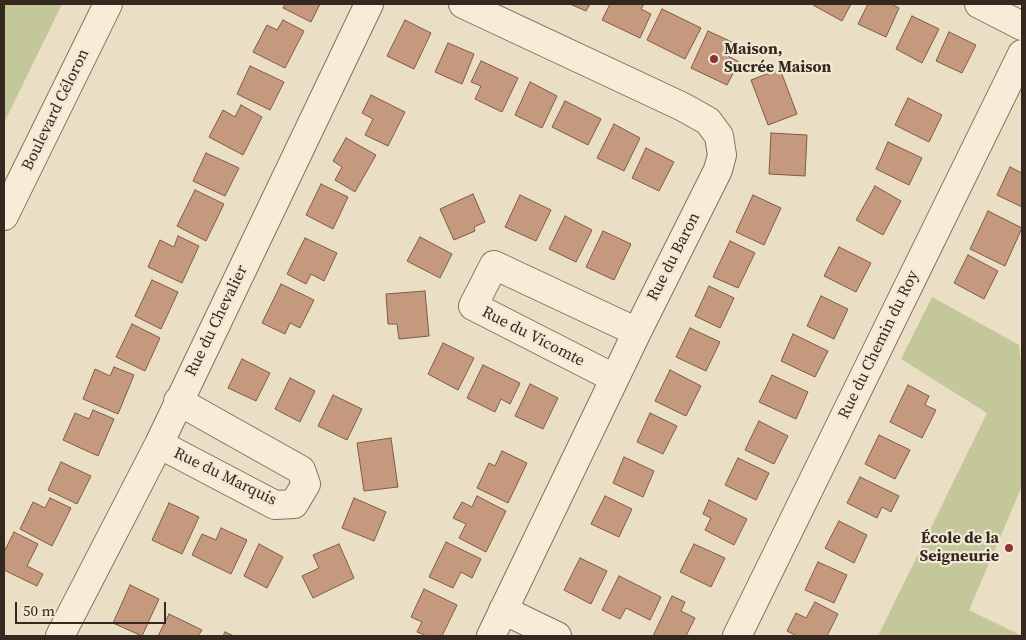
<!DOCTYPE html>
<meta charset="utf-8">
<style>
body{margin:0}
#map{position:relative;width:1026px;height:640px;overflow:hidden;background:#eadec5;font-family:"Source Serif 4",serif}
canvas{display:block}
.frame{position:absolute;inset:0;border:5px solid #35291f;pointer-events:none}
.scale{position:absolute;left:15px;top:602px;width:151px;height:22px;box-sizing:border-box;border:2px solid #35291f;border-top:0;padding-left:6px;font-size:15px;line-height:18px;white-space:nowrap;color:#35291f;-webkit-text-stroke:4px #f2e8d4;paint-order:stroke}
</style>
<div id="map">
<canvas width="1026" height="640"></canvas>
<div class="frame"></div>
<div class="scale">50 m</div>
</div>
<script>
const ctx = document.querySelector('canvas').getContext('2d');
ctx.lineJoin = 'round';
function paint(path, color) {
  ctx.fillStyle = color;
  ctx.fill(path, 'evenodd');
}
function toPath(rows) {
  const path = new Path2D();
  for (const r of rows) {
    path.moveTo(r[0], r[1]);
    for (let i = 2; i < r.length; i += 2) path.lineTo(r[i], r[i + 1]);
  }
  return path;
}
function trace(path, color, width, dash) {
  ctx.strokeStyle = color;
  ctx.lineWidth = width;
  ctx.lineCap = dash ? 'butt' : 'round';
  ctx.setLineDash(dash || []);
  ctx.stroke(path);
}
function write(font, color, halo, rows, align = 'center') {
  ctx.font = font + ' "Source Serif 4",serif';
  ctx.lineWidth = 4.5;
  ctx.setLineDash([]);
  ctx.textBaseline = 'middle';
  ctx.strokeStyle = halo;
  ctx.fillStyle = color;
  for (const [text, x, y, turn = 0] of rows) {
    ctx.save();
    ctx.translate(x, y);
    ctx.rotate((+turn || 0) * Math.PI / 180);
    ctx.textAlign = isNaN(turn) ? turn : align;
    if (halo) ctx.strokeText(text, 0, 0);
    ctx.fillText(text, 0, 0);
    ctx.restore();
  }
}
const green = toPath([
 [4,4,62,4,4,123],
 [932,297,1019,345,1022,371,1022,486,969,610,1022,636,878,636,987,413,901,359]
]);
const building = toPath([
 [285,4,320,4,311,22,283,8,285,4],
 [570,4,590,4,586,11,570,4],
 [610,4,644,4,641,9,651,14,640,38,602,20,610,4],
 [813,4,851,4,842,21,813,5,813,4],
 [868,4,891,4,899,8,886,37,858,24,868,4],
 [662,9,701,28,685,59,647,40,662,9],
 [912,16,939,29,922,63,896,49,912,16],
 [283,20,304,31,285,68,253,52,267,25,277,30,283,20],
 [405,20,431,33,414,69,387,56,405,20],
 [708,31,734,43,728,56,739,62,727,85,691,68,708,31],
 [949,32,976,45,962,73,936,61,949,32],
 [448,43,474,54,462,84,435,72,448,43],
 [481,61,518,78,502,112,475,99,481,86,471,82,481,61],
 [250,66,284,82,270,110,237,94,250,66],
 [780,69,797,114,768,125,751,80,780,69],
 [530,82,557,96,542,128,515,115,530,82],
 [371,95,405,112,388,146,365,135,373,119,362,113,371,95],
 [908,98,942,115,929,142,895,125,908,98],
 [565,101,601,119,588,145,552,127,565,101],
 [241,105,262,117,243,155,209,137,223,110,235,117,241,105],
 [614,124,640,138,624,171,597,158,614,124],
 [771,133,807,135,805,176,769,174,771,133],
 [346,138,376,155,355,192,335,180,342,167,333,161,346,138],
 [888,142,922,158,909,185,876,169,888,142],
 [646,148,674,162,659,191,632,178,646,148],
 [206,153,239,168,225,196,193,181,206,153],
 [1010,167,1022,173,1022,207,997,195,1010,167],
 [321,184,348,197,333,229,306,215,321,184],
 [875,186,901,201,883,235,856,220,875,186],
 [195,190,224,204,206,241,177,226,195,190],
 [473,194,485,222,474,227,475,231,454,240,440,209,473,194],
 [520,195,551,210,536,241,505,227,520,195],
 [753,195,781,208,764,245,736,232,753,195],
 [988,211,1022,228,1005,266,970,249,988,211],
 [565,216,592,230,576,262,549,249,565,216],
 [603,231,631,244,614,280,586,267,603,231],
 [178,236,199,246,182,283,148,267,160,240,174,247,178,236],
 [420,237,452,254,440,278,407,261,420,237],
 [305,238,337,253,324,281,311,274,306,284,287,274,305,238],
 [730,241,755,253,738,288,713,277,730,241],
 [839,247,871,263,856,292,824,276,839,247],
 [968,255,998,271,984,299,954,283,968,255],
 [152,280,178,292,161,329,135,316,152,280],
 [281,284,314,300,300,328,290,323,285,334,262,323,281,284],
 [709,286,734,298,720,328,695,316,709,286],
 [425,291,429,336,399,339,397,324,388,324,386,294,425,291],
 [821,296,848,309,834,339,807,326,821,296],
 [132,324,160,338,145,371,116,357,132,324],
 [690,328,720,342,706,371,676,357,690,328],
 [793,334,828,351,815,377,781,361,793,334],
 [443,343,474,358,458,390,428,374,443,343],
 [242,359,270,373,256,401,228,388,242,359],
 [483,365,520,383,510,404,501,399,495,412,467,398,483,365],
 [114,367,134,375,118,414,83,399,95,369,110,376,114,367],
 [670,370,701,386,686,416,655,401,670,370],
 [772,375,808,392,796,419,759,402,772,375],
 [290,378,315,391,300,422,275,409,290,378],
 [530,384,558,398,543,429,515,416,530,384],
 [908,385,929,396,925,405,936,410,922,438,890,422,908,385],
 [333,395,362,409,347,440,318,426,333,395],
 [93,410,114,419,98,456,63,440,75,413,89,419,93,410],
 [650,413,677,426,663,454,637,442,650,413],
 [759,421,788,436,774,464,745,450,759,421],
 [879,435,910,450,895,479,865,464,879,435],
 [391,438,398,487,364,491,357,443,391,438],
 [502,451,527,463,508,503,477,488,489,463,495,466,502,451],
 [624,457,654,471,643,497,613,483,624,457],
 [738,458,769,473,756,500,725,485,738,458],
 [61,462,91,476,77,504,48,490,61,462],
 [860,477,899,496,891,512,882,507,877,518,847,503,860,477],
 [477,496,506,511,486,552,459,538,466,524,453,518,462,502,472,507,477,496],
 [605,496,632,509,619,537,591,524,605,496],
 [50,498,71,508,52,546,20,529,33,502,45,508,50,498],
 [354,498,386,512,374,541,342,528,354,498],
 [709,500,747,519,734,545,705,530,711,518,703,514,709,500],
 [169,503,199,517,182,554,152,540,169,503],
 [839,521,867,535,854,563,825,548,839,521],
 [221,528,247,540,231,574,192,555,202,534,216,540,221,528],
 [14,532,38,544,27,566,43,574,37,586,4,570,4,552,14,532],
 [446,542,481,559,472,578,461,572,453,588,429,577,446,542],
 [259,544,283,557,267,588,244,576,259,544],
 [339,544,354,578,313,598,302,576,319,568,313,555,339,544],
 [694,544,725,558,711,587,680,572,694,544],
 [580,558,607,571,591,604,564,590,580,558],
 [818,562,847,575,834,603,805,590,818,562],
 [619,576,661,597,650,620,626,608,620,619,602,610,619,576],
 [130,585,159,599,142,636,113,623,130,585],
 [424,589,457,605,442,636,427,636,417,632,422,622,411,617,424,589],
 [672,596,685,602,681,611,695,618,686,636,653,636,672,596],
 [815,602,838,614,827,636,797,636,787,631,796,613,806,618,815,602],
 [169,614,202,630,198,636,158,636,169,614],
 [225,632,234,636,223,636,225,632]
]);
const minor = toPath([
 [463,4,683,107,708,121,719,136,722,155,718,170,637,332,491,636],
 [979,4,1022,26],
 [4,216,108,4],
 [614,378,473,306,494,265,637,332],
 [159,444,275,505,294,504,306,484,301,470,178,401],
 [503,610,557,636],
 [60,636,159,444,369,4],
 [737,636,1022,54]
]);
const markers = [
 [714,59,5,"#8d3236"],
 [1009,548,5,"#8d3236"]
];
const poiNames = [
 ["Maison,",724,50],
 ["Sucrée Maison",724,68],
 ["École de la",999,539,"right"],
 ["Seigneurie",999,557,"right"]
];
const streetNames = [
 ["Boulevard Céloron",56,110,-64],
 ["Rue du Baron",674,257,-63],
 ["Rue du Chevalier",217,321,-64],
 ["Rue du Vicomte",533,337,27],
 ["Rue du Chemin du Roy",879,345,-64],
 ["Rue du Marquis",225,477,26]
];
paint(green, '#c4c79a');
paint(building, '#c5997e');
trace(building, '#815a45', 1);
trace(minor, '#84705d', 30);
trace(minor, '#f6ecd8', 28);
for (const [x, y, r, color] of markers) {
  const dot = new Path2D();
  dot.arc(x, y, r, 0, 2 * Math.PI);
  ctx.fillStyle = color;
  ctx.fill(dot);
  trace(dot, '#f2e8d4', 2);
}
write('bold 16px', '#35291f', '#f2e8d4', poiNames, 'left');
write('16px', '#35291f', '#f2e8d4', streetNames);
</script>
